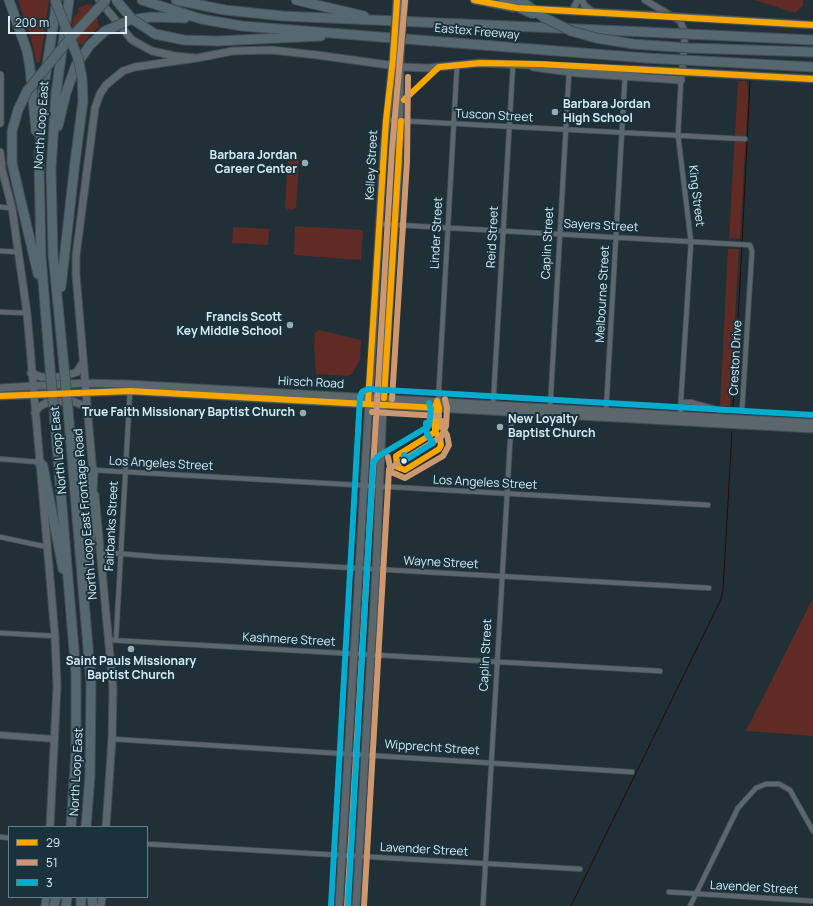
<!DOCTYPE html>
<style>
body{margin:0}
#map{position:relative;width:813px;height:906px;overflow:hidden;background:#203036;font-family:Manrope,sans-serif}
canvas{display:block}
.legend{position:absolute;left:8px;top:826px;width:140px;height:72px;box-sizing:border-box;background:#18333e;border:1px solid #667d86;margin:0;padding:5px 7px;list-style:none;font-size:12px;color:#dbebf2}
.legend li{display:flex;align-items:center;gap:8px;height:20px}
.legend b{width:20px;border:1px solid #667d86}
.scale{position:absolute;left:8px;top:16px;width:119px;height:18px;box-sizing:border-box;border:2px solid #dbebf2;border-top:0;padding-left:5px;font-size:12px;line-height:14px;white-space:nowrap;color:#dbebf2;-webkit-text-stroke:3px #18333e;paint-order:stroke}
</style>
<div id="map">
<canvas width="813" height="906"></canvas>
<ul class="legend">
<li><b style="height:5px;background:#f7a600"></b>29</li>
<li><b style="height:5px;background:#cd976f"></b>51</li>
<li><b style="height:5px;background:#06acd0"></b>3</li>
</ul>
<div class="scale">200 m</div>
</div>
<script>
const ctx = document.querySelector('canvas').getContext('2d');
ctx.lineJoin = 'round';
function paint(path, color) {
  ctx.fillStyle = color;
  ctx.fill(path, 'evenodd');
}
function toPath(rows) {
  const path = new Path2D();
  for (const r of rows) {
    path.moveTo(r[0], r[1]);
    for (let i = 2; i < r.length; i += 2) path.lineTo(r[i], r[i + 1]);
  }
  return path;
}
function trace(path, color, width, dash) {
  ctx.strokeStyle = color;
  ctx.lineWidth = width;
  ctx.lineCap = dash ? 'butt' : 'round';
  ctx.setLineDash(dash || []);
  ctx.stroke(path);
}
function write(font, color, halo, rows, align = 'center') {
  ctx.font = font + ' Manrope,sans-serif';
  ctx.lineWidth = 4;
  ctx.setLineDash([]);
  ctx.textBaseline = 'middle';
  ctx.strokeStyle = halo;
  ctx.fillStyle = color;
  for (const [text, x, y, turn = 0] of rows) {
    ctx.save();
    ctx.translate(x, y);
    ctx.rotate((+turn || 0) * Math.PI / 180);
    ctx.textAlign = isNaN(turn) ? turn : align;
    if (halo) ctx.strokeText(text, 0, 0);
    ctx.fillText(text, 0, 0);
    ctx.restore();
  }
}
const green = toPath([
 [18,0,49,0,40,62,36,62,31,38],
 [755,0,803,0,803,6,795,13],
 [88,4,95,7,99,27,90,35,83,44,76,45,71,33,73,18,79,12,78,8],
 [738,81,747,81,748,98,740,239,729,238],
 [290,157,296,157,299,160,296,208,293,210,287,209,285,207,288,159],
 [295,226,363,230,361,260,294,255],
 [233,227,269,229,268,245,232,243],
 [728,249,739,249,730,407,720,406],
 [319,330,361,340,360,360,352,374,347,376,316,374,314,345,315,333],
 [813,598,813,736,746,731]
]);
const stream = toPath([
 [742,244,750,81],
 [733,406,742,247],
 [571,906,721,599,723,590,732,432]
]);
const minor = toPath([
 [386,120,745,139],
 [0,207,12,208],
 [380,224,750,245,752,251,742,410,720,410,691,402,681,402],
 [0,251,18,252],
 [0,312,27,313],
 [438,404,457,66],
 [493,406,513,64],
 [550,410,569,73],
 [606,412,625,76],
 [680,415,691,242,678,135,681,80],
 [0,459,39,462],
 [93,470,708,505],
 [0,537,47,547],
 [101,552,160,557,709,588],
 [0,633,55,636],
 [116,639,130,391],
 [109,640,660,671],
 [112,739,632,772],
 [0,837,9,838],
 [147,844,580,869],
 [669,892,813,901],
 [483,906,512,410],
 [690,906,738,808,756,788,766,784,779,784,790,790,813,831]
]);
const tertiary = toPath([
 [582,0,584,5,593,12],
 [645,0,680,21,685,32,682,75],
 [572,11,578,0],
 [0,735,55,739]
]);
const secondary = toPath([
 [99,0,132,40,152,51,175,56,197,58,233,51,271,50,317,55,403,67,428,68,480,63,647,70],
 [474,0,514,8],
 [533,9,646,15],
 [533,67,577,73,681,80],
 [0,75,0,123],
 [0,152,2,169,12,208,27,313,55,636,57,686,50,827],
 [31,373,41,377,62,377,77,372,83,362],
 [0,388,85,383,127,384,813,423],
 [0,396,130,391,813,429],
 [35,413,39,407,46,403,54,402,72,401,87,407],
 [93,474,76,275,76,256,95,108,100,94,106,85,123,71,135,67,197,58],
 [95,495,113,688,112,739,106,827],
 [45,906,46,897],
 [101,906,102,897],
 [339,906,384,148,393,59],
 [356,906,376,569,383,404,399,160,400,59]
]);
const motorway = toPath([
 [9,0,27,51,30,68,36,131],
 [142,0,201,19,242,26,646,58],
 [176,0,225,10,283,16,646,32],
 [296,0,364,16],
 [130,20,151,17,185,18],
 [218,41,321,36],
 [58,126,66,93,76,65,90,45,105,31],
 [12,163,38,274],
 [61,287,75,162],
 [64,367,53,254,51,169,56,93,69,0],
 [50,368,41,256,39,162,43,92,57,0],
 [68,410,91,683,90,775,86,827],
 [54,411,76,674,76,752,71,827],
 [39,462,43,466,63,569],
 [88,583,93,470],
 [92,897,93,906],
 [54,906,56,897],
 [66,906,67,897],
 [81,906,81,897]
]);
const secondaryBridge = toPath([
 [646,15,813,25],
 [393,59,397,0],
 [400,59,404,0],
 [647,70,813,79]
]);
const motorwayBridge = toPath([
 [55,0,78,58,82,78,83,101,75,162],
 [116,0,132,19,155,34,184,40,218,41],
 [503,0,533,14],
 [520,0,545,18,571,31,596,38,633,44,689,48,813,52],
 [105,31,130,20],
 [646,32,813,40],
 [646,58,813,67],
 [12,163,12,131,18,110,27,91,67,42,106,0],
 [64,367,68,410],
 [50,368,54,411]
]);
const bus1 = toPath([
 [474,0,517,8,813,25],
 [404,100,439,67,480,63,540,64,813,79],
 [0,396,130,391,439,408],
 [384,398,401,121],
 [437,401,439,408,438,426,435,432,435,408,437,401],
 [368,403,386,120,393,59,397,0],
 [435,432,440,438,441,445,439,449,405,470,397,467,396,456,435,432]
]);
const bus2 = toPath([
 [392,399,407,161,408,77],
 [372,412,439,416],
 [388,457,391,472,405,478,443,456,449,445,447,435,443,429,442,421],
 [347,906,392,149,405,1],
 [364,906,389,469,441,437,446,426,447,408,445,399]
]);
const bus3 = toPath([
 [404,455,404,461,433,443,427,434,426,423],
 [331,906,360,397,362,392,368,389,813,415],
 [348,906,373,463,377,457,429,426,431,409,429,403]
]);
const markers = [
 [555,112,4,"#9aaab0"],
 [305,163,4,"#9aaab0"],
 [290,325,4,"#9aaab0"],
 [303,413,4,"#9aaab0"],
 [500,427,4,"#9aaab0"],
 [404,461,3.5,"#dbebf2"],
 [131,649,4,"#9aaab0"]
];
const streetNames = [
 ["Eastex Freeway",477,32,5],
 ["Tuscon Street",494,116,3],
 ["North Loop East",42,125,-86],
 ["Kelley Street",372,165,-87],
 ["King Street",696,196,83],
 ["Sayers Street",601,226,3],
 ["Linder Street",437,233,-87],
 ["Reid Street",493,237,-87],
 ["Caplin Street",548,243,-87],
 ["Melbourne Street",603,294,-87],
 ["Creston Drive",736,358,-87],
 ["Hirsch Road",311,383,3],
 ["North Loop East",59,450,-95],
 ["Los Angeles Street",161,464,3],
 ["Los Angeles Street",485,483,3],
 ["North Loop East Frontage Road",86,514,-95],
 ["Fairbanks Street",112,526,-87],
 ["Wayne Street",441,563,3],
 ["Kashmere Street",289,640,3],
 ["Caplin Street",486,655,-87],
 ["Wipprecht Street",432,748,4],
 ["North Loop East",77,772,-87],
 ["Lavender Street",424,850,3],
 ["Lavender Street",754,888,3]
];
const poiNames = [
 ["Barbara Jordan",563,105,"left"],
 ["High School",563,119,"left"],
 ["Barbara Jordan",297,156],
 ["Career Center",297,170],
 ["Francis Scott",282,318],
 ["Key Middle School",282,332],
 ["True Faith Missionary Baptist Church",295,413],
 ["New Loyalty",508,420,"left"],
 ["Baptist Church",508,434,"left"],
 ["Saint Pauls Missionary",131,662,"center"],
 ["Baptist Church",131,676,"center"]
];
paint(green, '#5f2b24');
trace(stream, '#310807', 1);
trace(minor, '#414d53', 6);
trace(tertiary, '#414d53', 8);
trace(secondary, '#414d53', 9);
trace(motorway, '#414d53', 11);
trace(minor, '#5c676d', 4.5);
trace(tertiary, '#5c676d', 6);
trace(secondary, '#5c676d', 7);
trace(motorway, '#56686f', 9);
trace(secondaryBridge, '#414d53', 9, []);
trace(motorwayBridge, '#414d53', 11, []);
trace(secondaryBridge, '#5c676d', 7);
trace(motorwayBridge, '#56686f', 9);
trace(bus1, '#f7a600', 6);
trace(bus2, '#cd976f', 6);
trace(bus3, '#06acd0', 6);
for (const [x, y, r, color] of markers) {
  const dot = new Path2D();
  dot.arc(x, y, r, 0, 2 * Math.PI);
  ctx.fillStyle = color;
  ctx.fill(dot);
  trace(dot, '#18333e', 1.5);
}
write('12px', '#dbebf2', '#18333e', streetNames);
write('bold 12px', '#dbebf2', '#18333e', poiNames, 'right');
</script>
